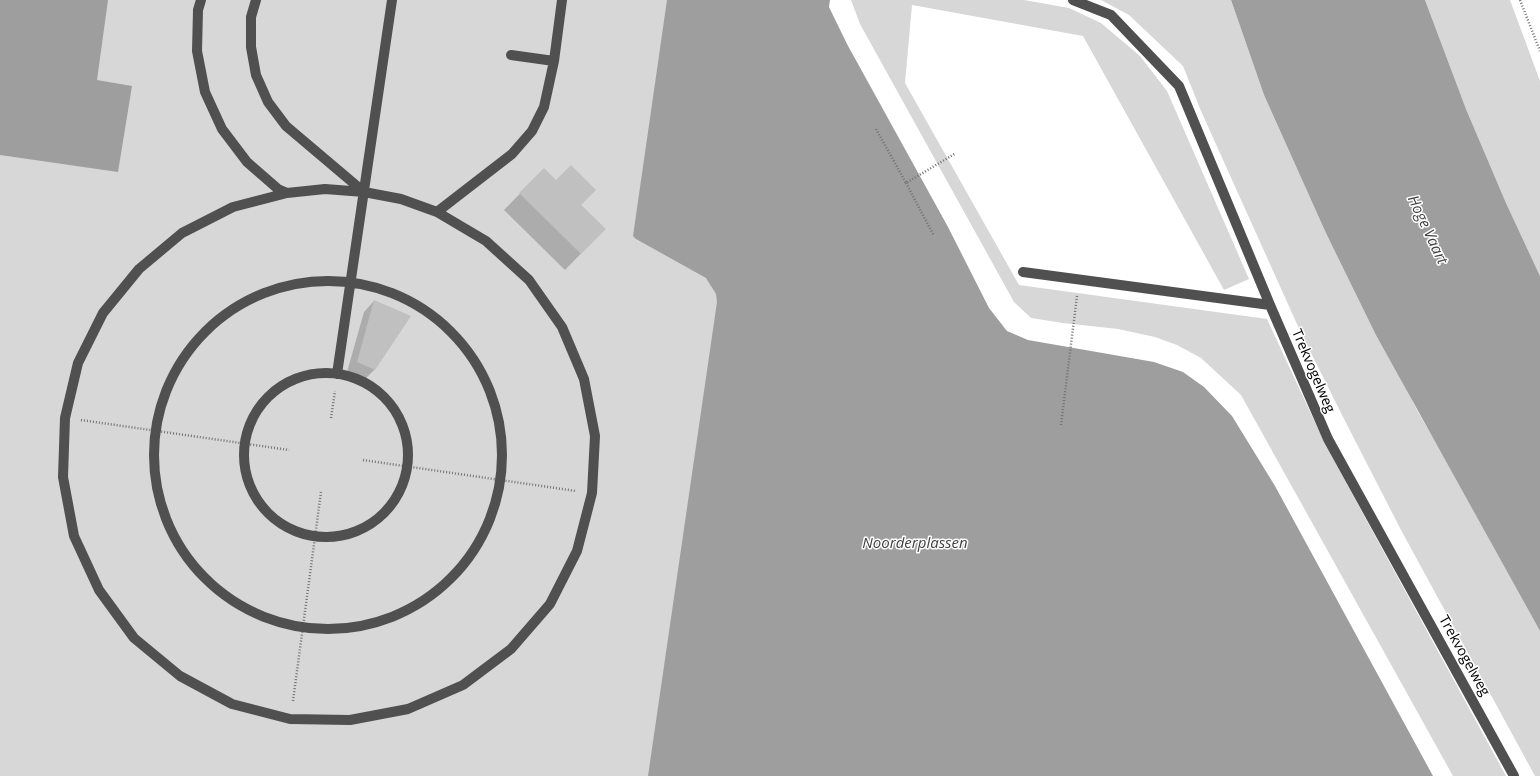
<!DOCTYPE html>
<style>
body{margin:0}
canvas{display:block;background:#fff}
</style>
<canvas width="1540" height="776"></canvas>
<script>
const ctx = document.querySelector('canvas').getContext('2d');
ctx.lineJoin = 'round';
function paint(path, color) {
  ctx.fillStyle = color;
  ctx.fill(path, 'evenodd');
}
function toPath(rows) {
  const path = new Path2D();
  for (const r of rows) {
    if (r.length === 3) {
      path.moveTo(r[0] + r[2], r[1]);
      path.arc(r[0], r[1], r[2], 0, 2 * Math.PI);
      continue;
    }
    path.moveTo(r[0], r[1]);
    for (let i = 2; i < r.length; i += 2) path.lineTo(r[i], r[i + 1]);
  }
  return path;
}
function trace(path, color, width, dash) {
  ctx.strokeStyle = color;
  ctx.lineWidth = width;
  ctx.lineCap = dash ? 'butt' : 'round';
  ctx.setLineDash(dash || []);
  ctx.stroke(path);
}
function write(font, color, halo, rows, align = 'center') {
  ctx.font = font + ' "Open Sans",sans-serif';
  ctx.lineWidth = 3;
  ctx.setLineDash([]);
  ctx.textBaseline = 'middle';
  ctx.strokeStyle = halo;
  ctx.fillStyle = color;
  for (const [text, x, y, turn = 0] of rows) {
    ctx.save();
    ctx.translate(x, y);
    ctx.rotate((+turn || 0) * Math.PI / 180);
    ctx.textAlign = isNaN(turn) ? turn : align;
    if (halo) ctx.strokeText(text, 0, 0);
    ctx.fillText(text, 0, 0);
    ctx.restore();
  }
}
const green = toPath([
 [99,0,673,0,725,278,655,776,0,776,0,139],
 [851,0,1024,0,1069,8,1101,23,1140,56,1167,91,1249,279,1224,290,1083,36,912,5,905,83,1019,285,1267,319,1325,444,1506,776,1453,776,1241,395,1201,358,1177,345,1155,337,1118,329,1063,323,1031,318,1014,302,860,24],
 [1101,0,1231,0,1264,95,1325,231,1418,412,1438,446,1540,631,1540,776,1535,776,1401,530,1343,417,1301,333,1201,111,1183,66,1129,15],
 [1425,0,1510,0,1540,81,1540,276,1506,203,1466,109]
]);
const water = toPath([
 [0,0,108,0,97,80,132,86,118,172,0,155],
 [667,0,830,0,829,7,847,44,948,227,989,308,1007,331,1028,340,1154,362,1183,372,1204,387,1232,416,1275,486,1433,776,648,776,717,302,716,294,706,278,636,239,633,236],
 [1231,0,1425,0,1466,109,1506,203,1540,276,1540,631,1376,335,1325,231,1264,95]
]);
const shadow = toPath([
 [544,169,605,229,565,270,504,210],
 [374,301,375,369,364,380,347,372,364,312]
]);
const building = toPath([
 [571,165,596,190,581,205,606,229,581,254,519,193,544,168,556,180],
 [374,300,411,316,375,370,357,362]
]);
const path = toPath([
 [1520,0,1540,51],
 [876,129,906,183,956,153],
 [906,183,934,236],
 [331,418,335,391],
 [81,420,289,450],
 [1061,425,1077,296],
 [363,460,576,491],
 [293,701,321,492]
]);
const minor = toPath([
 [201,0,198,10,197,51,205,92,222,129,247,162,278,189,287,193],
 [256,0,251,17,251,47,256,75,268,102,286,126,364,192,401,199,437,212,486,241,529,280,562,327,584,379,595,436,592,493,577,551,550,604,511,649,463,685,408,709,350,720,290,719,232,704,180,676,134,638,99,590,74,536,63,477,65,418,78,363,103,313,139,269,182,233,233,207,287,193,325,189,364,192],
 [1073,0,1111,15,1179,86,1270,305,1328,439,1514,776],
 [511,55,554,61],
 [437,212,512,154,532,131,544,107,554,61,562,0],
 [1023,272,1270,305],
 [328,455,174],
 [326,455,82],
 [337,374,392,0]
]);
const streetNames = [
 ["Trekvogelweg",1313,371,67],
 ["Trekvogelweg",1464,656,61]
];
const waterNames = [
 ["Hoge Vaart",1427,230,65],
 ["Noorderplassen",915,544]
];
paint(green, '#d7d7d7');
paint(water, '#9e9e9e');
paint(shadow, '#0003');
paint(building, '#c0c0c0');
trace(path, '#727272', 2.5, [1, 2]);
trace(minor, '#505050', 10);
write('14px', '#000', '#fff', streetNames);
write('italic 15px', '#3f3f3f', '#fff', waterNames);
</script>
